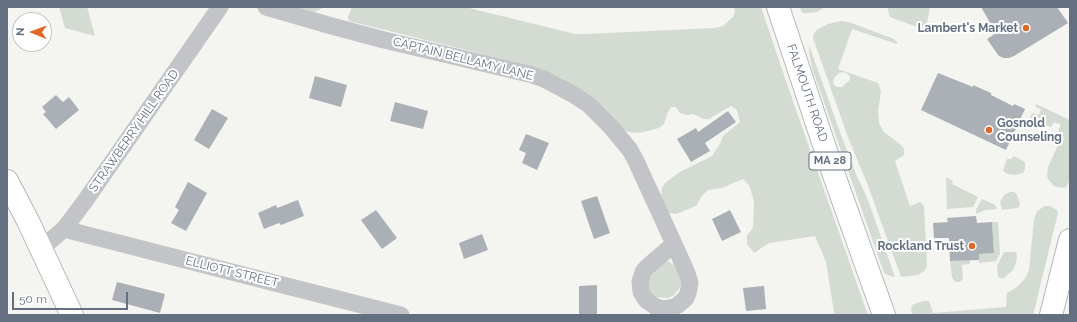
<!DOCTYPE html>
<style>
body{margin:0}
#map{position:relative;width:1077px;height:322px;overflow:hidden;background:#f4f4f0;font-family:Raleway,sans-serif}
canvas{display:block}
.frame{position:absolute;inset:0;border:8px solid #647081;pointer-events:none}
.north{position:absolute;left:12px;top:12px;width:40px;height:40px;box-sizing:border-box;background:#fff;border:1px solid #c1c6cd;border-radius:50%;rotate:271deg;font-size:11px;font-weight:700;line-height:16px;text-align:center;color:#647081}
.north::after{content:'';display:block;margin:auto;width:14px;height:18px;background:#de6926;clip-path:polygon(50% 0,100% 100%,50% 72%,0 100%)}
.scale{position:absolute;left:12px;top:292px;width:116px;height:18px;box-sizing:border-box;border:2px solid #647081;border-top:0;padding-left:5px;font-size:12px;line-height:14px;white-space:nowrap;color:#647081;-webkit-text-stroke:3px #fff;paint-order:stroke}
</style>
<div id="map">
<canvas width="1077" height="322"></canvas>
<div class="frame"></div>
<div class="north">N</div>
<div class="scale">50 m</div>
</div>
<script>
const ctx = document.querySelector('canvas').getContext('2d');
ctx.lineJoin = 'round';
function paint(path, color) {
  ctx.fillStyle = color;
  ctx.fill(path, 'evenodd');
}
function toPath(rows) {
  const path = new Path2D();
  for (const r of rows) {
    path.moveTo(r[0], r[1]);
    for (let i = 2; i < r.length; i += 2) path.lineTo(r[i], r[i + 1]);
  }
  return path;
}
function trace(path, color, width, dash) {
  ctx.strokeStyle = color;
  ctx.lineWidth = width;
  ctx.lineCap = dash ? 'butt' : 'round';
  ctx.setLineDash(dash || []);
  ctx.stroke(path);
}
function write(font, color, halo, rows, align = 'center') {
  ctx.font = font + ' Raleway,sans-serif';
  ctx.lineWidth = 4;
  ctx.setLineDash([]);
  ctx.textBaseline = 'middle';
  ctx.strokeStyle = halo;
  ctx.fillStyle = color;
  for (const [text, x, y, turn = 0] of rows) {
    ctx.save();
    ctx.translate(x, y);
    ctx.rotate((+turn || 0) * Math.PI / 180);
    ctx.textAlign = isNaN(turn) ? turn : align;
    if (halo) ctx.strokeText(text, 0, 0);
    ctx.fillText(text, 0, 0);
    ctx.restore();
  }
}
const green = toPath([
 [59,7,87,7,95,36,65,28],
 [296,7,324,7,315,12],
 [352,7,465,7,575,34,586,34,715,28,723,26,733,17,735,11,734,7,761,7,786,81,868,315,834,315,834,312,826,262,815,236,769,243,754,253,747,244,747,235,753,228,754,201,749,185,743,179,722,188,708,190,701,197,696,206,676,214,669,213,665,207,661,195,662,188,665,183,680,172,712,156,720,144,723,136,740,122,737,110,731,106,709,119,704,119,693,114,687,115,680,113,676,107,671,107,668,112,664,124,659,128,643,132,634,133,626,131,613,119,531,66,349,21,348,17],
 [800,7,825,7,817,12,809,13,802,13],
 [887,7,930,7,927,23,922,27,917,27,890,17],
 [841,21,849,22,894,39,897,42,897,44,852,29,838,69,878,83,881,91,878,111,879,123,884,132,900,144,904,149,904,155,895,161,910,206,920,202,924,206,927,266,924,271,918,275,901,277,867,183,849,140,813,38,814,33,818,29,828,24],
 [843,72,848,74,850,77,850,80,842,87,838,87,835,86,833,83,834,78,839,73],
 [809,45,841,135,856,174,868,200,895,277,890,276,884,273,812,68,809,52],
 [1036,104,1070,120,1070,179,1067,186,1064,188,1057,187,1054,186,1048,179,1047,176,1048,167,1063,134,1058,131,1061,125,1054,122,1051,127,1030,118,1032,113,1039,115,1041,109,1035,107],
 [1014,156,1025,162,1025,169,1023,173,1015,175,1008,174,1004,172,1003,170,1007,159,1011,159],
 [946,177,953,181,952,184,978,197,973,207,947,209],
 [1010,192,1014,192,1017,195,1020,203,1019,207,1017,208,1002,210,1000,202,1004,195],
 [982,199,995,205,997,209,985,210,976,214,976,210],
 [1045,206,1050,206,1057,210,1058,213,1033,315,913,315,911,310,912,305,923,301,928,301,930,303,933,313,1006,307,1007,293,1017,287,1021,283,1026,277,1029,270,1034,220,1037,211],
 [992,222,998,222,1000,254,996,261,979,263,979,254,994,253],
 [1004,252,1016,252,1017,256,1016,262,1013,270,1004,278,1000,278,998,276,997,266],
 [970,260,970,264,962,265,963,279,960,282,955,282,952,277,950,261],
 [668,261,674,265,681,277,681,285,678,290,674,295,668,298,656,297,652,295,649,290,648,284,649,278,653,273,665,262]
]);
const building = toPath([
 [981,7,1057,7,1068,23,1014,56,1009,58,1004,58,999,56,996,52,987,39,996,33],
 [938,73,973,87,973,85,991,93,991,95,1013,106,1014,104,1025,109,1006,150,921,110],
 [315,76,347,85,341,107,309,98],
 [56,95,63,102,69,97,79,110,56,129,43,114,46,112,42,107],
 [395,102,428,111,423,129,390,121],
 [212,109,228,118,209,149,194,140],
 [728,111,736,122,705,143,710,151,691,162,677,139,696,128,698,132],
 [526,134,549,143,537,170,522,163,526,153,519,150],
 [188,182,207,193,186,231,171,223,179,210,175,207],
 [597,196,610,233,594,239,581,201],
 [298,200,304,216,281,225,279,223,264,229,258,213,276,205,277,208],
 [376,210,397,238,382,249,361,220],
 [730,210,741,232,722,241,712,219],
 [976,216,977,223,992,222,994,253,979,254,979,260,950,261,949,238,934,238,933,223,948,222,947,218],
 [482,234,488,250,464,259,459,243],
 [117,282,165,294,160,313,112,300],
 [597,285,597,315,579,315,579,286],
 [764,286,766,309,746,311,743,288]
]);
const minor = toPath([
 [266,7,328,25,384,40,529,74,544,79,574,95,589,105,612,128,630,150,636,161,674,244,687,273,690,283,688,293,686,298,678,305,674,307,664,309,656,307,646,300,641,292,640,282,643,272,646,268,674,244],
 [64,229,267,281,401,315],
 [40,247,50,241,64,229,85,201,220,7]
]);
const secondary = toPath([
 [7,181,28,221,72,315],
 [1051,315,1070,240]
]);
const primary = toPath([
 [778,7,835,178,884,315]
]);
const markers = [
 [1026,28,4,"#de6926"],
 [989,130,4,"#de6926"],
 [972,246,4,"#de6926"]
];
const shields = [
 [830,161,42]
];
const shieldNames = [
 ["MA 28",830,161]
];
const poiNames = [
 ["Lambert's Market",1018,28],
 ["Gosnold",997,123,"left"],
 ["Counseling",997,137,"left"],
 ["Rockland Trust",964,246]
];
const streetNames = [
 ["CAPTAIN BELLAMY LANE",463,59,14],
 ["FALMOUTH ROAD",807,93,71],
 ["STRAWBERRY HILL ROAD",134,131,-55],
 ["ELLIOTT STREET",232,272,14]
];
paint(green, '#d4dbd2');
paint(building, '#aab0b6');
trace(secondary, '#b4b7bc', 24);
trace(primary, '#b5b7bc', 24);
trace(minor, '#c2c4c8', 17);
trace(secondary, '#fff', 22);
trace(primary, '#fff', 22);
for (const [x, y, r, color] of markers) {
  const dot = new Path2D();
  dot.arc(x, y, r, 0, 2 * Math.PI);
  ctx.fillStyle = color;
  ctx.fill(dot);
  trace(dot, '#fff', 1.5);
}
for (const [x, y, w] of shields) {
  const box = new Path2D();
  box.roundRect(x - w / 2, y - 9, w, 18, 3);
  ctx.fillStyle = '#fff';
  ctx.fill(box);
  trace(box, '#647081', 1);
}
write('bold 11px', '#647081', null, shieldNames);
write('bold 12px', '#647081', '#fff', poiNames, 'right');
write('12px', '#647081', '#fff', streetNames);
</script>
